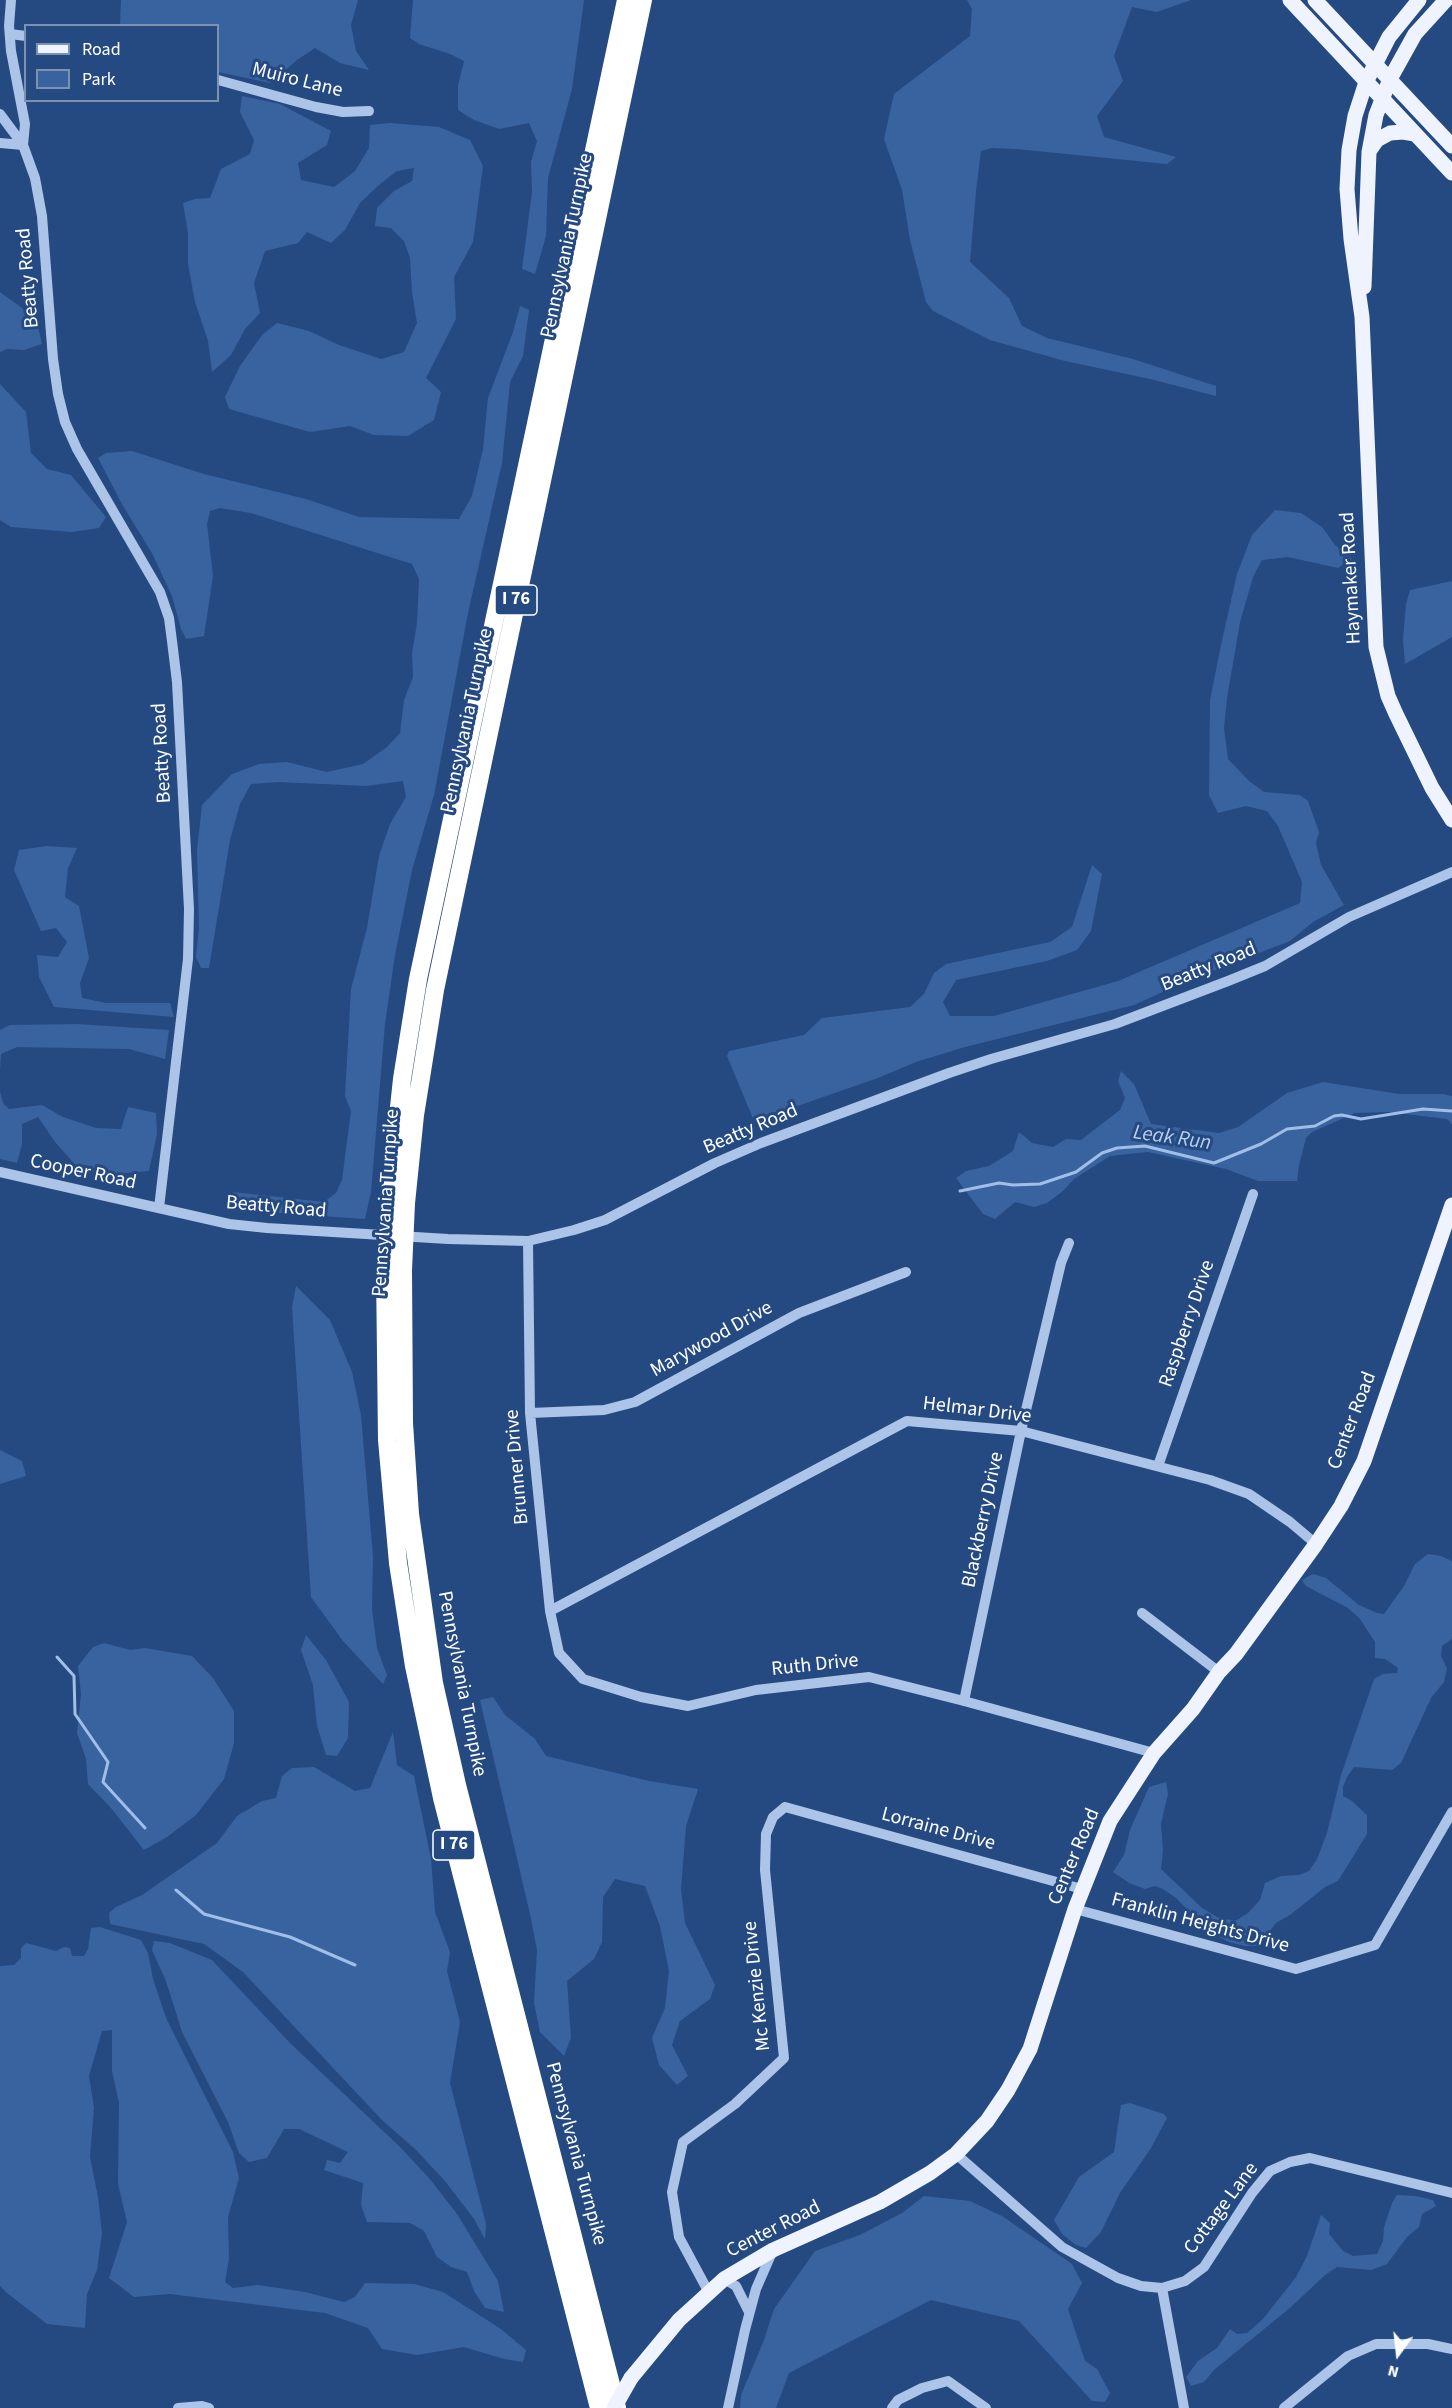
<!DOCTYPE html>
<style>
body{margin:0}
#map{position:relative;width:1452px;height:2408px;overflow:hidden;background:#254a81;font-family:"Source Sans 3",sans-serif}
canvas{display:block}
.legend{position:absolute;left:24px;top:24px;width:195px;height:78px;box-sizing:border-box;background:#254a81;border:2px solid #7c92b3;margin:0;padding:8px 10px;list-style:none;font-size:18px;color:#fff}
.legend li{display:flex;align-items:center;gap:12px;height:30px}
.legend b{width:30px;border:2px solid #7c92b3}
.north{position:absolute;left:1368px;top:2324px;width:60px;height:60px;-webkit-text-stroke:4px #254a81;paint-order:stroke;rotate:195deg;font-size:16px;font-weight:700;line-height:24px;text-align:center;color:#fff}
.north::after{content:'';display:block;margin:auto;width:21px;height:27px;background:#fff;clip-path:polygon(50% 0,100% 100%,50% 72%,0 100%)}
</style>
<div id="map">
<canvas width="1452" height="2408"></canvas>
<ul class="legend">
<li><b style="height:8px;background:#eef3fd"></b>Road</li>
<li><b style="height:16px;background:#39639f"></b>Park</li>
</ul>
<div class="north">N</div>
</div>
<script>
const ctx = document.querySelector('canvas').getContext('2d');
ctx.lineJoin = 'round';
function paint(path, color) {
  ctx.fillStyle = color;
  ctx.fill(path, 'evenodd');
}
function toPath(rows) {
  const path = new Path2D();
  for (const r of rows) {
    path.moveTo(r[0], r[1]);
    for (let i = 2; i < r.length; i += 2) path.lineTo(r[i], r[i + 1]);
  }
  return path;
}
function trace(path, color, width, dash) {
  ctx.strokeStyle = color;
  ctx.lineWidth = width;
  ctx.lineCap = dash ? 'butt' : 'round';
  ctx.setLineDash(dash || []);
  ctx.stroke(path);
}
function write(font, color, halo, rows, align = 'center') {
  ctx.font = font + ' "Source Sans 3",sans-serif';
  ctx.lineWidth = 6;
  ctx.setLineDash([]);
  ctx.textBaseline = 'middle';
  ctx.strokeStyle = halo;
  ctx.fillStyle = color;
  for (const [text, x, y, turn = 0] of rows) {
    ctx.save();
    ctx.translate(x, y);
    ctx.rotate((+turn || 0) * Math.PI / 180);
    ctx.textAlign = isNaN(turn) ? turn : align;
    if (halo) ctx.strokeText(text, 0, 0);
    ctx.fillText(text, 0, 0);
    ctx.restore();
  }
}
const green = toPath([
 [121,0,358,0,351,25,356,51,369,70,340,63,315,48,297,60,270,83,218,72,218,26,120,25],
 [413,0,584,0,572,89,548,178,546,236,535,274,522,269,532,192,531,162,537,141,529,123,499,129,474,120,458,110,458,85,464,61,450,54,419,44,410,38],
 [967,0,1191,0,1157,12,1132,7,1114,56,1123,81,1097,116,1104,137,1176,157,1167,164,1016,149,991,148,981,151,976,191,970,262,1009,298,1022,326,1047,338,1133,359,1216,386,1216,396,1150,379,1065,361,990,340,933,311,926,302,910,240,902,190,884,139,894,94,970,36,972,9],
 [242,96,280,104,331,131,327,145,298,163,301,180,334,187,355,171,369,148,370,125,390,123,439,127,470,140,483,166,473,242,454,277,456,319,426,378,441,392,434,420,408,436,374,435,350,426,310,432,229,409,225,397,240,366,262,335,277,323,309,331,339,345,381,359,404,352,417,323,412,292,410,258,404,241,391,228,375,226,377,208,394,191,412,181,414,168,397,171,380,184,360,203,345,230,331,243,307,232,298,243,265,251,254,283,260,313,245,329,231,355,212,372,208,341,195,302,188,264,188,233,183,203,195,199,210,198,221,169,250,154,254,140,240,112],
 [0,292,36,318,42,344,24,350,7,349,0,352],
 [520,306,529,310,523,356,510,382,502,463,468,613,434,795,412,870,395,955,385,1024,371,1192,365,1219,234,1210,233,1192,324,1202,336,1193,342,1180,351,1111,345,1096,351,989,367,928,379,856,390,824,406,797,403,781,366,786,279,782,251,784,240,804,230,840,209,968,201,968,196,957,199,927,197,851,202,805,232,774,259,764,287,762,327,772,363,764,387,747,400,733,404,700,413,677,412,654,417,623,419,579,412,564,251,513,220,508,210,511,207,524,213,576,204,636,186,639,181,629,172,596,152,553,123,506,98,458,106,453,132,451,204,474,306,499,359,517,459,519,472,496,483,449,488,398,513,332],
 [0,384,26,412,31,453,47,469,71,475,106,517,99,528,72,532,11,527,0,520],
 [1275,510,1301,513,1322,527,1335,545,1352,559,1338,568,1288,557,1262,560,1253,577,1240,622,1227,698,1224,728,1228,759,1249,781,1264,792,1300,795,1308,801,1319,832,1316,843,1321,865,1344,905,1313,922,1290,941,1189,980,1134,1005,965,1047,916,1062,878,1078,754,1121,727,1056,729,1051,804,1035,822,1018,910,1007,924,994,934,973,946,964,1050,942,1072,927,1092,865,1102,874,1091,931,1077,950,1047,961,956,980,943,1002,950,1016,994,1016,1118,981,1300,903,1302,882,1278,826,1267,811,1246,806,1218,813,1209,795,1210,700,1221,645,1237,574,1252,535],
 [1452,581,1452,637,1405,664,1403,639,1406,604,1410,590],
 [46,846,77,848,68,868,65,897,79,906,89,958,80,983,82,998,106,1003,170,1003,174,1017,54,1007,39,977,37,955,58,957,67,942,56,928,41,931,14,870,19,850],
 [77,1024,169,1030,165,1059,129,1049,17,1047,1,1054,0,1071,0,1030,10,1025],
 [1121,1071,1134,1084,1151,1124,1219,1133,1238,1127,1287,1093,1323,1082,1399,1094,1443,1094,1452,1096,1452,1124,1447,1119,1388,1112,1355,1113,1312,1132,1306,1138,1299,1165,1297,1181,1258,1181,1226,1169,1148,1152,1110,1156,1074,1179,1063,1191,1047,1203,1034,1207,1015,1202,995,1219,983,1214,956,1178,966,1171,989,1166,1013,1151,1019,1132,1032,1143,1053,1147,1066,1139,1081,1140,1120,1110,1125,1098,1118,1081],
 [0,1091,3,1103,9,1109,42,1105,63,1117,96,1128,121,1129,128,1107,156,1113,157,1134,149,1171,101,1175,79,1169,55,1142,38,1117,22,1124,22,1144,17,1163,0,1159],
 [296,1286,330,1320,352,1372,361,1415,373,1557,372,1609,377,1648,387,1675,383,1684,343,1641,311,1597,292,1307],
 [0,1450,22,1461,26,1476,0,1484],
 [1428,1554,1441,1556,1452,1561,1452,1639,1442,1646,1441,1656,1447,1668,1444,1682,1431,1698,1401,1763,1392,1770,1354,1767,1347,1777,1343,1787,1343,1796,1352,1801,1367,1815,1367,1834,1338,1881,1325,1887,1290,1915,1276,1923,1258,1946,1245,1946,1229,1942,1219,1937,1196,1918,1176,1898,1163,1889,1155,1886,1145,1889,1129,1883,1113,1872,1124,1855,1130,1830,1149,1787,1166,1782,1168,1794,1161,1824,1163,1850,1161,1869,1202,1908,1217,1917,1235,1921,1248,1913,1260,1900,1265,1883,1281,1876,1299,1875,1309,1871,1317,1859,1327,1833,1341,1775,1374,1679,1383,1674,1397,1673,1398,1668,1385,1659,1375,1658,1375,1642,1360,1619,1348,1608,1306,1586,1302,1580,1313,1574,1326,1578,1359,1605,1377,1613,1384,1614,1404,1586,1415,1564],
 [306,1635,326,1660,349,1702,348,1738,337,1756,326,1755,317,1726,313,1685,301,1650],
 [104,1643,130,1650,145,1648,192,1656,213,1678,234,1711,234,1743,224,1779,196,1815,167,1837,144,1850,111,1808,88,1784,86,1759,77,1733,81,1694,78,1666,93,1647],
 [493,1697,505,1715,535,1739,546,1756,649,1781,698,1789,686,1826,681,1889,685,1923,715,1985,710,1999,680,2021,672,2045,688,2076,677,2085,659,2065,652,2038,665,2008,669,1971,660,1926,645,1886,615,1879,603,1897,602,1942,594,1959,567,1981,571,2038,564,2056,540,2032,534,2003,537,1950,530,1914,480,1700],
 [393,1732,397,1765,414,1776,431,1859,435,1912,450,1952,447,1971,460,2022,450,2083,486,2224,485,2239,474,2219,445,2181,416,2150,382,2120,243,1972,204,1944,110,1924,109,1913,116,1907,142,1895,217,1843,237,1816,262,1801,276,1798,282,1776,292,1768,314,1767,355,1791,370,1788],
 [100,1927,141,1940,148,1953,153,1979,166,2018,233,2152,239,2178,228,2217,229,2259,225,2282,233,2288,258,2285,305,2292,344,2302,355,2297,365,2283,414,2284,443,2292,501,2329,526,2350,523,2362,504,2359,464,2347,417,2355,382,2349,368,2328,325,2313,170,2294,134,2297,109,2278,127,2222,118,2184,119,2103,112,2071,112,2030,102,2031,89,2076,94,2108,90,2157,98,2197,102,2233,97,2270,87,2294,85,2328,47,2324,7,2293,0,2286,0,1966,14,1965,21,1958,21,1948,26,1943,56,1951,64,1947,70,1948,72,1956,84,1956,88,1949,91,1928],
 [154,1941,170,1943,212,1960,290,2043,399,2146,429,2178,457,2214,498,2281,504,2312,485,2308,474,2291,467,2272,451,2267,437,2257,424,2231,410,2223,367,2222,361,2205,363,2183,324,2170,327,2160,340,2163,348,2152,299,2129,284,2129,267,2158,249,2162,239,2153,228,2122,182,2032,166,1981,152,1950],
 [1130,2103,1164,2114,1167,2118,1151,2148,1120,2193,1101,2232,1086,2248,1076,2245,1062,2234,1054,2220,1079,2177,1114,2152,1121,2105],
 [1397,2195,1415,2196,1433,2200,1436,2206,1422,2214,1419,2227,1407,2237,1387,2264,1371,2270,1337,2267,1325,2275,1291,2307,1214,2370,1204,2382,1191,2386,1186,2377,1198,2361,1217,2348,1230,2329,1237,2334,1247,2333,1263,2319,1296,2277,1307,2256,1321,2215,1330,2223,1329,2234,1343,2251,1353,2256,1377,2254,1383,2241,1384,2227,1392,2203],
 [924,2196,970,2201,1002,2216,1072,2264,1082,2283,1068,2309,1085,2361,1097,2369,1110,2393,1105,2402,1092,2401,1019,2321,931,2300,789,2373,776,2408,740,2408,741,2395,764,2340,774,2309,815,2251,860,2235,902,2213]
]);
const stream = toPath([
 [960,1191,999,1183,1013,1185,1040,1184,1076,1172,1102,1153,1117,1148,1145,1146,1214,1163,1261,1144,1287,1129,1315,1126,1334,1116,1342,1115,1361,1119,1423,1109,1452,1111],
 [57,1657,74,1676,75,1714,108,1762,103,1782,145,1828],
 [176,1890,204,1914,290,1937,355,1965]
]);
const minor = toPath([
 [10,34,26,36],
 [218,80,316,107,343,112,369,111],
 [0,114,23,145,35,178,42,216,53,359,58,394,65,422,77,449,160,592,169,618,172,641,177,682,189,909,188,959,159,1208],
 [0,143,23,145,25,124,11,51,9,26,11,0],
 [0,1172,229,1224,267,1228,448,1239,528,1241,574,1230,605,1220,715,1163,761,1143,949,1073,991,1059,1115,1024,1228,981,1265,966,1349,917,1452,872],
 [528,1241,530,1413,550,1611,559,1653,583,1679,641,1697,688,1706,756,1690,869,1677,964,1701,1154,1753],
 [530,1413,604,1410,635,1402,799,1313,906,1272],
 [1158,1466,1253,1194],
 [550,1611,907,1421,1021,1431,1210,1480,1249,1494,1290,1522,1316,1544],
 [1142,1613,1219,1672],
 [964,1701,1021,1431,1061,1263,1069,1243],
 [1075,1909,1296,1969,1375,1945,1452,1812],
 [956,2154,1062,2247,1118,2278,1141,2286,1162,2288,1185,2281,1204,2267,1252,2193,1270,2171,1290,2162,1310,2158,1452,2193],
 [724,2279,736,2286,749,2312],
 [1162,2288,1184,2408],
 [708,2291,679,2237,672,2192,683,2142,735,2104,784,2058,765,1870,766,1834,773,1817,785,1807,1082,1889],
 [178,2408,202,2406,209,2408],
 [728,2408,745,2330,756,2289,773,2250],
 [892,2408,898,2400,922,2388,948,2381,986,2408],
 [1284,2408,1348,2356,1376,2344,1428,2344,1452,2349]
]);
const major = toPath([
 [1290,0,1452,173],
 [1315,0,1452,146],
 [1419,0,1389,37,1366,82,1355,116,1349,150,1347,189,1351,239,1362,317,1376,647,1388,696,1396,714,1432,788,1452,820],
 [1370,150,1377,140,1390,133,1403,132,1415,134],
 [1364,287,1369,152,1376,115,1390,79,1415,34,1446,0],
 [631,2378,679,2320,724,2279,773,2250,880,2202,930,2173,956,2154,987,2121,1008,2090,1030,2049,1075,1909,1110,1821,1154,1753,1193,1709,1219,1672,1236,1654,1316,1544,1341,1506,1364,1461,1452,1205]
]);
const highway = toPath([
 [389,1202,402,1079,418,979,626,0],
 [406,1203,415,1115,435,990,643,0],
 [385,1269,387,1440,398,1563,414,1666,442,1798,599,2408],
 [403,1270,404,1423,410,1514,434,1683,457,1785,617,2408]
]);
const majorBridge = toPath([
 [614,2408,631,2378]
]);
const highwayBridge = toPath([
 [385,1269,389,1202],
 [403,1270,406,1203]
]);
const shields = [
 [516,600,42],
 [454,1845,42]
];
const shieldNames = [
 ["I 76",516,600],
 ["I 76",454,1845]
];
const streetNames = [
 ["Muiro Lane",297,81,14],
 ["Pennsylvania Turnpike",568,246,-78],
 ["Beatty Road",29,278,-95],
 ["Haymaker Road",1352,578,-93],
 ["Pennsylvania Turnpike",468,721,-78],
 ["Beatty Road",163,753,-93],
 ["Beatty Road",1209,968,-22],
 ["Beatty Road",751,1130,-23],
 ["Cooper Road",83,1173,12],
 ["Pennsylvania Turnpike",387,1203,-86],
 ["Beatty Road",276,1208,5],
 ["Raspberry Drive",1188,1324,-71],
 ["Marywood Drive",712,1340,-29],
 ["Helmar Drive",977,1411,7],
 ["Center Road",1353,1421,-69],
 ["Brunner Drive",518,1467,-95],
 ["Blackberry Drive",984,1520,-78],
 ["Ruth Drive",815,1666,-6],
 ["Pennsylvania Turnpike",461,1684,79],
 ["Lorraine Drive",938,1830,15],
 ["Center Road",1075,1857,-67],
 ["Franklin Heights Drive",1200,1924,15],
 ["Mc Kenzie Drive",758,1986,-96],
 ["Pennsylvania Turnpike",575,2154,75],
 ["Cottage Lane",1222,2209,-53],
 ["Center Road",774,2230,-27]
];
const waterNames = [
 ["Leak Run",1172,1139,8]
];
paint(green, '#39639f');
trace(stream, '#a0bfe8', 3);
trace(minor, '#acc4e7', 10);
trace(major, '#eef3fd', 15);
trace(highway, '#fff', 18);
trace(majorBridge, '#eef3fd', 15);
trace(highwayBridge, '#fff', 18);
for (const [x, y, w] of shields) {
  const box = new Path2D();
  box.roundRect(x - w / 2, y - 15, w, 30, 4.5);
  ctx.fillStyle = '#254a81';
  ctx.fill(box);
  trace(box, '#fff', 1.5);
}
write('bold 18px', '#fff', null, shieldNames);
write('20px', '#fff', '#254a81', streetNames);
write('italic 21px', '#b8cfee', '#254a81', waterNames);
</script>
